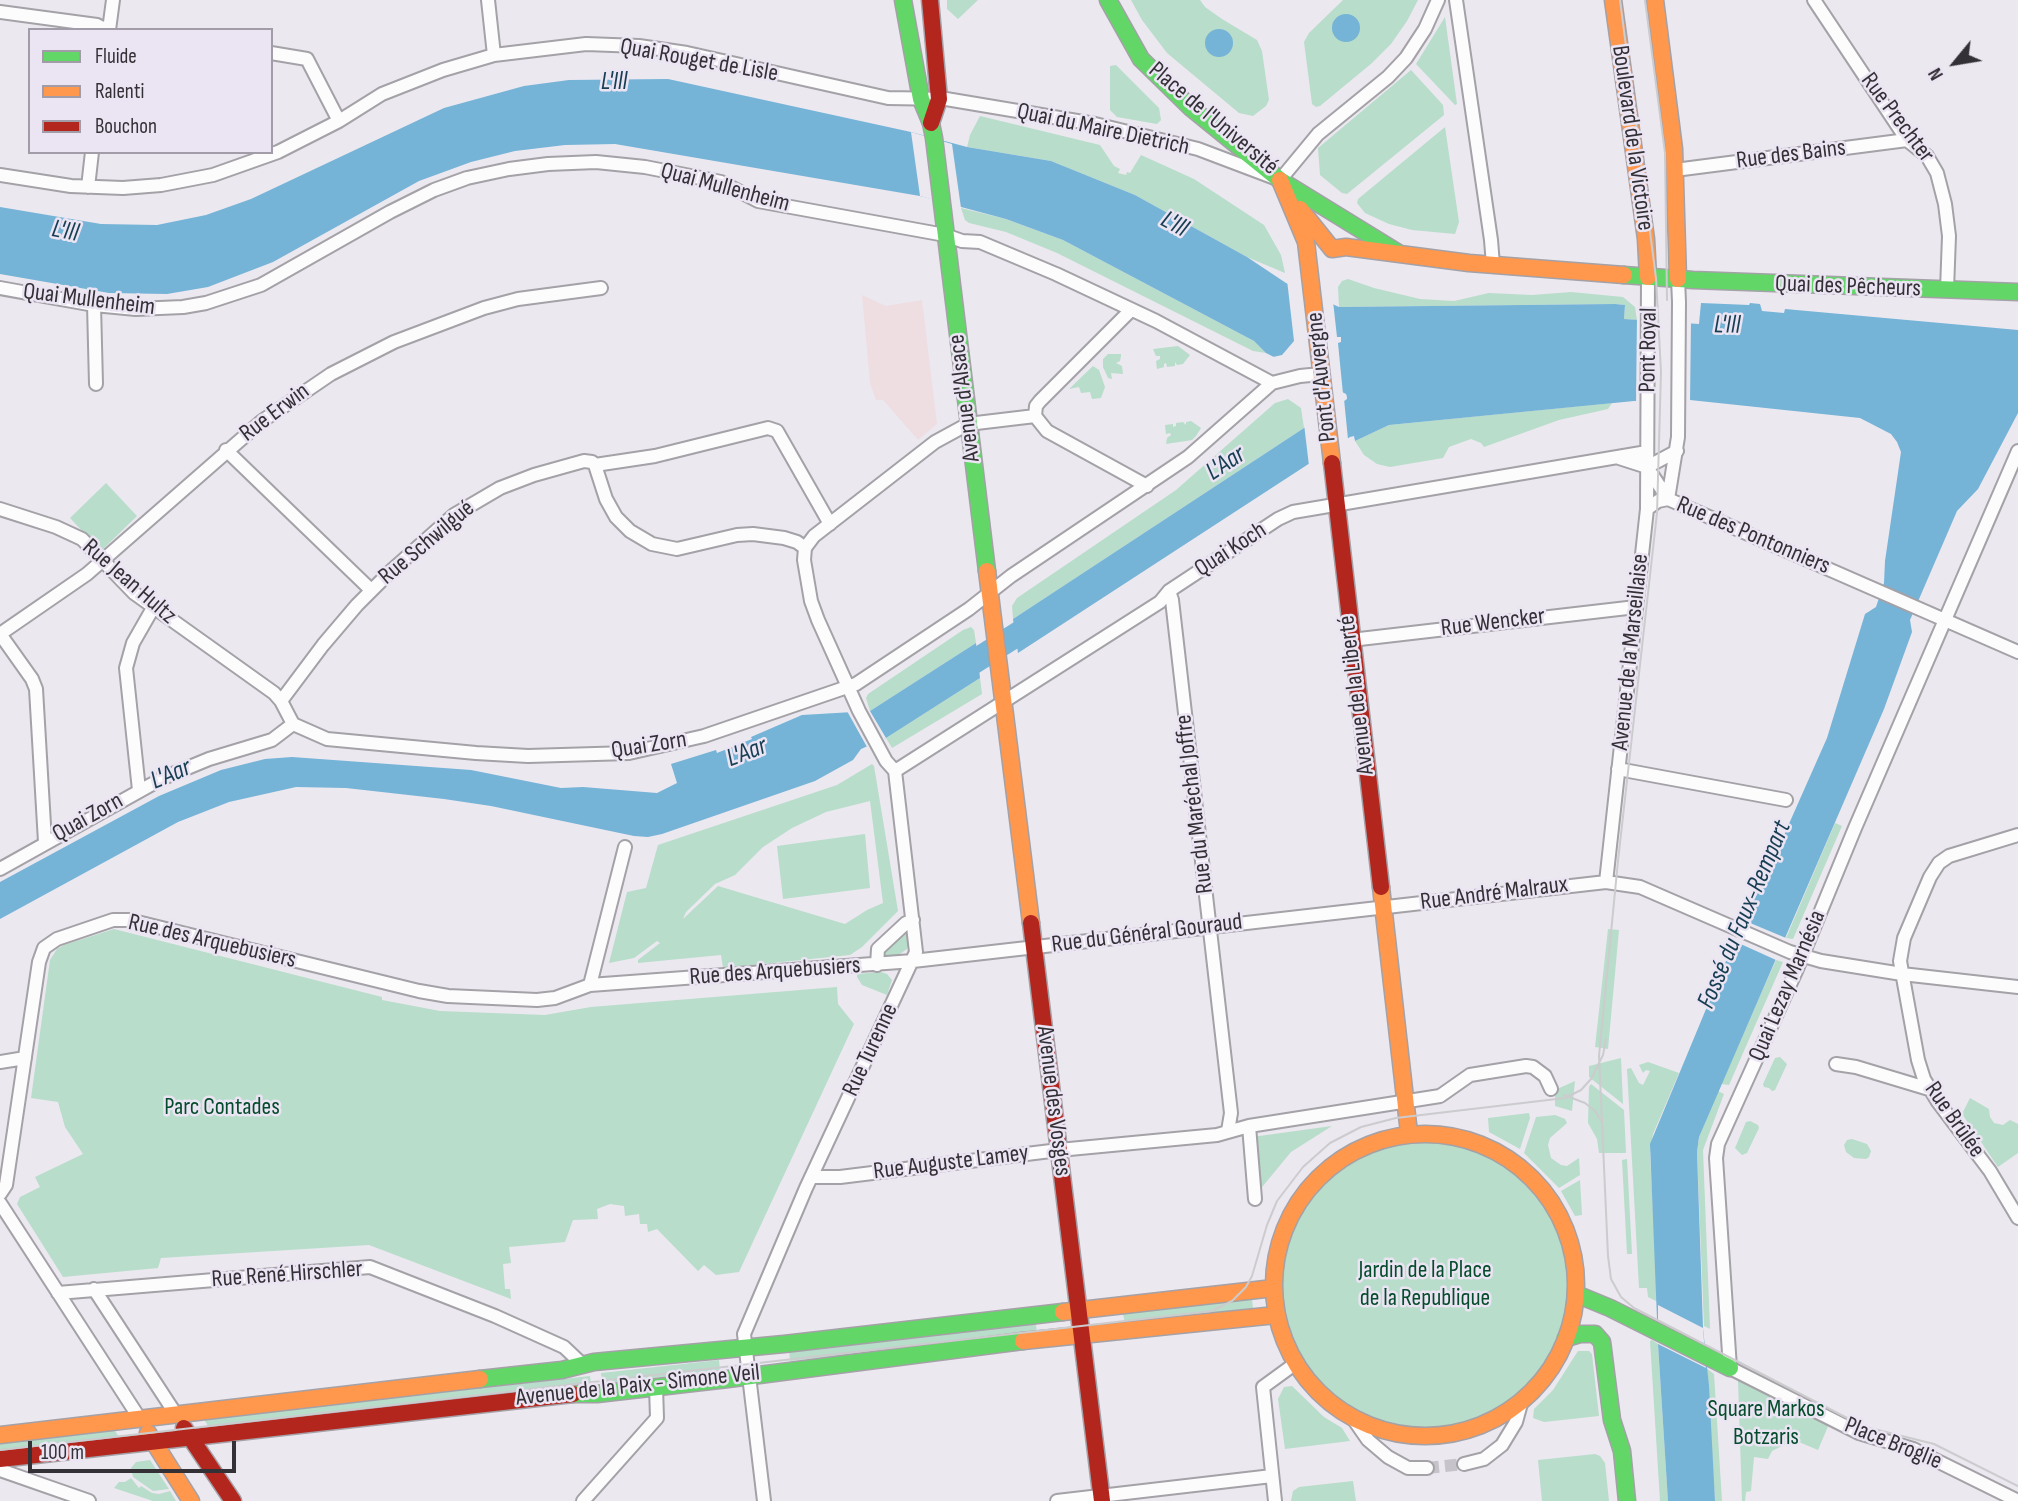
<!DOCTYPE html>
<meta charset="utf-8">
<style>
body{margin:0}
#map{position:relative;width:2018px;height:1501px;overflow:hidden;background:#ebe8f0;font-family:"Sofia Sans Condensed",sans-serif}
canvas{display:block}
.legend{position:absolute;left:28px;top:28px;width:245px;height:126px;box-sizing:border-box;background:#ebe4f3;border:2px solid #a19ca7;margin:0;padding:9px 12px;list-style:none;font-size:21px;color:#333036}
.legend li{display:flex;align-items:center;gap:14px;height:35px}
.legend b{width:35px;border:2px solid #a19ca7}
.north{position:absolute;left:1920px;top:28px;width:70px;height:70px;-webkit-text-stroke:5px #ebe4f3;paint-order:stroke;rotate:240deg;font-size:19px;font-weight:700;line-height:28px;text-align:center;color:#333036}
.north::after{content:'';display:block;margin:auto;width:24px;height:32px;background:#333036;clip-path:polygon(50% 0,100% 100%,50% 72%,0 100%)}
.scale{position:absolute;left:28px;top:1441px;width:208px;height:32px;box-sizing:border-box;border:4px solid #333036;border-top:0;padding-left:9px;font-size:21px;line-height:24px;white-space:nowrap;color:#333036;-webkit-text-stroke:5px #ebe4f3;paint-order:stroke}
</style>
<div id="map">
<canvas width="2018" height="1501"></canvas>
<ul class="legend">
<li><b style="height:9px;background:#63d668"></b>Fluide</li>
<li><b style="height:9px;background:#ff974d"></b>Ralenti</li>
<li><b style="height:9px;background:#b3261e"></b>Bouchon</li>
</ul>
<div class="north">N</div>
<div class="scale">100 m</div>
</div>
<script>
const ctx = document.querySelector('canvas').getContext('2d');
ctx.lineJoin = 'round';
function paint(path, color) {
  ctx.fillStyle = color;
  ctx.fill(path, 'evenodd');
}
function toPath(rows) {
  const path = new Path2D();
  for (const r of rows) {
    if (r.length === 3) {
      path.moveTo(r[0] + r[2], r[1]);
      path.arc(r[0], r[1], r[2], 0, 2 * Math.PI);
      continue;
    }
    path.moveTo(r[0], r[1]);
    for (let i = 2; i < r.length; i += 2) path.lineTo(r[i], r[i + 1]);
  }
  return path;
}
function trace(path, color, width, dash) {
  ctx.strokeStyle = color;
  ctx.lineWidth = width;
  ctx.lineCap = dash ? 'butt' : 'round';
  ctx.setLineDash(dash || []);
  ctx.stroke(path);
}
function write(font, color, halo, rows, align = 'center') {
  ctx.font = font + ' "Sofia Sans Condensed",sans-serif';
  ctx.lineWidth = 5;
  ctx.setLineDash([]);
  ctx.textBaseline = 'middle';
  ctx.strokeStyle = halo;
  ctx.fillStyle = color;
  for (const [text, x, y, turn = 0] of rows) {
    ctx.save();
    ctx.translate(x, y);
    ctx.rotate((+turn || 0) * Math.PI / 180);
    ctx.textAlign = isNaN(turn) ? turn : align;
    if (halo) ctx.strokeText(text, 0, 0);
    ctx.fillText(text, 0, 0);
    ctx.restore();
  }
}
const commercial = toPath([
 [862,295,886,306,922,300,937,424,918,440,883,400,876,400,870,383]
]);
const green = toPath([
 [947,0,978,0,958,19,947,9],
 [1131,0,1200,0,1205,7,1222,19,1257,40,1262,51,1269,100,1266,106,1253,116,1239,113,1167,53,1142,20],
 [1343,0,1418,0,1407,21,1391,44,1372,63,1320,106,1316,107,1312,104,1304,42,1309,33],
 [1445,17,1457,104,1455,105,1416,64],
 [1116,65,1159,108,1161,120,1157,124,1117,117,1110,110,1110,66],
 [1411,70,1443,105,1444,115,1347,194,1342,193,1320,175,1318,148],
 [980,116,1100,145,1114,166,1120,169,1118,173,1126,175,1127,172,1130,173,1141,155,1194,179,1264,225,1281,255,1285,273,1247,257,1135,195,1051,161,967,147,970,135],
 [1445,127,1459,222,1455,234,1412,230,1389,224,1365,213,1357,203,1358,199],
 [961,208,1006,219,1063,240,1254,341,1266,353,1253,351,1057,253,1006,232,969,223,965,220],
 [1348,279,1374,288,1420,299,1454,301,1489,293,1532,295,1571,292,1623,297,1635,307,1637,320,1624,319,1625,305,1615,304,1339,307,1338,287,1342,281],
 [1178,346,1190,355,1183,364,1177,365,1175,362,1175,366,1167,367,1166,363,1164,364,1164,367,1157,369,1156,361,1160,359,1160,356,1156,356,1153,349],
 [1108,354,1121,354,1121,356,1120,361,1116,363,1122,366,1123,374,1111,373,1112,379,1108,378,1103,367,1103,359],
 [1093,366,1099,370,1105,387,1101,398,1092,399,1090,392,1081,393,1079,387,1069,389],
 [1288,399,1301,408,1304,428,1013,619,1012,606,1017,598,1176,490,1275,403],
 [1612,403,1608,409,1559,420,1484,447,1481,443,1471,439,1449,447,1443,458,1390,467,1377,464,1364,455,1355,441,1389,425],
 [1191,421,1201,428,1196,436,1192,440,1166,444,1167,438,1171,435,1170,433,1166,434,1165,425,1173,424,1173,427,1176,426,1176,423,1183,422,1186,425,1186,422],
 [106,483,137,516,101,551,70,518],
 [971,627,974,630,976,643,870,711,866,698,868,694,963,630],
 [980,678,982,694,892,748,886,738],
 [872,764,874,766,898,911,862,947,850,955,723,968,721,955,638,963,638,960,660,943,657,941,634,958,609,963,627,892,646,888,658,845,837,785],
 [870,801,883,903,867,910,845,924,718,886,683,919,686,912,715,884,735,875,763,847,792,828,826,812],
 [1835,823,1842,826,1793,939,1786,938],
 [865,834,870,888,783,899,777,846],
 [114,929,382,997,382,1000,440,1011,545,1015,591,1007,837,987,838,1004,854,1024,739,1272,716,1275,704,1265,698,1271,657,1229,648,1232,647,1224,640,1224,639,1214,625,1216,624,1206,610,1204,597,1209,598,1219,573,1220,565,1242,509,1247,511,1263,503,1264,505,1289,510,1289,511,1299,369,1245,161,1258,158,1268,63,1277,17,1204,20,1197,40,1187,35,1177,83,1154,65,1127,58,1102,31,1098,50,960,57,949,64,945],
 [1608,929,1619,930,1608,1049,1595,1047],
 [906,931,909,941,907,949,897,956,886,956,884,951],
 [1776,960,1783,962,1729,1085,1721,1084],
 [881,972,887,974,892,980,887,995,862,985,857,977,857,974],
 [1780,1057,1787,1064,1775,1090,1772,1091,1769,1088,1764,1087,1763,1084,1775,1058],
 [1621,1058,1623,1104,1589,1077,1589,1066],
 [1648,1062,1679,1073,1653,1134,1650,1154,1658,1302,1648,1297,1647,1288,1639,1288,1627,1069,1631,1068,1639,1083,1643,1085,1650,1071,1646,1070,1643,1073,1639,1065],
 [1575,1081,1572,1111,1555,1106,1555,1090],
 [1591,1084,1624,1110,1626,1153,1599,1153,1597,1139,1588,1123,1589,1087],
 [1718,1091,1724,1094,1703,1150,1710,1329,1704,1326,1697,1152,1699,1137],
 [1970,1098,1989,1109,1990,1117,1994,1123,2003,1125,2010,1120,2018,1124,2018,1153,1998,1167,1962,1114],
 [1529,1113,1530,1118,1520,1149,1489,1132,1488,1118],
 [1555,1115,1565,1119,1567,1123,1550,1138,1548,1145,1551,1158,1561,1165,1567,1166,1579,1158,1580,1175,1559,1188,1524,1153,1536,1117],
 [1750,1121,1758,1125,1759,1128,1747,1153,1742,1155,1735,1148,1746,1122],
 [1332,1126,1291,1152,1258,1192,1252,1137],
 [1852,1139,1867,1144,1871,1151,1869,1157,1866,1159,1854,1158,1846,1152,1844,1145,1847,1140],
 [1425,1285,143],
 [1627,1159,1632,1254,1627,1254,1622,1160],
 [1580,1180,1582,1215,1575,1216,1561,1191],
 [1252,1299,1253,1308,1125,1323,1123,1314],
 [1036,1324,1037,1334,790,1361,789,1351],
 [1652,1340,1658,1344,1668,1501,1660,1501,1650,1341],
 [1578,1351,1589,1351,1592,1354,1599,1416,1544,1422,1533,1418,1534,1409,1553,1390],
 [719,1360,720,1370,602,1384,601,1373],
 [1706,1368,1714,1374,1722,1501,1715,1501],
 [590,1376,591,1384,209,1428,204,1419],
 [1738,1380,1829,1424,1818,1450,1794,1440,1772,1451,1768,1459,1754,1457,1751,1491,1746,1492,1745,1501,1742,1501],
 [1292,1386,1324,1417,1342,1428,1350,1441,1285,1449,1278,1399,1284,1387],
 [114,1429,120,1439,0,1452,0,1442],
 [1595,1454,1600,1456,1605,1463,1609,1501,1542,1501,1538,1460],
 [150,1460,169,1489,153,1491,133,1477,131,1468,136,1462],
 [131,1478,139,1488,141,1486,152,1493,159,1494,170,1491,176,1501,153,1501,114,1488,119,1482,125,1482],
 [1353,1481,1356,1501,1291,1501,1293,1491,1299,1487]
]);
const water = toPath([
 [1346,28,14],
 [1219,43,14],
 [668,79,911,132,967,147,1051,161,1135,195,1247,257,1286,283,1339,307,1615,304,1625,305,1624,319,1699,324,1701,303,1749,305,1750,303,1760,304,1762,311,1784,313,1785,309,2018,330,2018,413,1978,489,1957,511,1910,620,1912,632,1884,709,1699,1137,1697,1152,1703,1328,1709,1386,1715,1501,1668,1501,1658,1344,1650,1144,1743,920,1761,887,1827,738,1865,614,1876,607,1884,583,1885,561,1901,452,1897,442,1891,434,1860,418,1690,400,1634,401,1389,425,1355,441,1354,436,1350,437,1018,653,1013,619,1304,428,1347,399,1346,394,1266,353,1254,341,1063,240,1006,219,920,196,615,144,565,145,515,151,471,162,419,181,273,262,208,287,167,294,109,293,0,274,0,207,101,224,157,225,206,215,251,199,444,108,524,86,569,80],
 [976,643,980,678,886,738,861,749,853,760,815,781,662,834,648,837,634,836,491,806,444,799,346,788,296,787,229,802,178,822,0,919,0,882,159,796,221,770,265,759,292,757,471,770,561,788,583,787,657,793,677,783,671,764,716,750,717,753,752,739,751,737,802,715,870,711]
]);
const pier = toPath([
 [911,132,952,144,961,208,920,196],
 [1287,280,1333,301,1337,337,1341,337,1341,342,1338,343,1343,394,1346,394,1347,398,1344,399,1348,439,1309,466,1304,424,1343,399,1343,396,1265,356,1266,354,1273,357,1282,355,1294,341],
 [1637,316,1691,320,1690,404,1636,405],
 [847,711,870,711,886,738,867,747],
 [1743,920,1786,938,1776,960,1734,941],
 [1658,1305,1703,1328,1706,1368,1658,1344]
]);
const canal = toPath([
 [1889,634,1910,570]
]);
const river = toPath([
 [950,677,1043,618]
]);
const streetTunnel = toPath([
 [1427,1468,1464,1464]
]);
const street = toPath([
 [488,0,494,55],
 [1456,0,1491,240,1493,265],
 [1814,0,1907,140,1927,156,1937,173,1945,204,1949,236,1947,290],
 [0,12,97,25,107,30],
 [109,30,113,0],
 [271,53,307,59,339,121],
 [1675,170,1907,140],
 [0,175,71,186,123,188,161,185,213,175,278,152,339,121,382,94,443,70,494,55,586,44,639,46,687,53,888,98,946,99,1095,124,1198,149,1280,180,1318,134,1388,77,1406,58,1425,29,1438,0],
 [88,187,92,152],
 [0,288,94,305,136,309,183,307,206,303,261,285,390,212,434,190,467,178,509,169,548,164,596,162,645,167,721,182,758,201,945,235,962,241,980,242,1056,274,1156,321,1272,383,1300,376,1321,374],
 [94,305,96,384],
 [1131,310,1040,401,1036,406,1035,416,1047,431,1147,486],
 [226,450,371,590],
 [2018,451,1855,828,1797,969,1718,1144,1716,1158,1730,1368,1859,1433,1913,1449,2018,1501],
 [1619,458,1647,467,1668,499],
 [595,465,606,499,616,517,630,531,652,544,677,549,737,535,753,534,784,538,797,542,805,548],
 [1647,467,1677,451],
 [1668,499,1678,437,1679,302,1678,279],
 [0,509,56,527,82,539,134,593,274,693,281,701,293,724],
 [1647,509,1658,501,1668,499,2018,652],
 [1169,591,1172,600,1231,1113,1228,1131],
 [1351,640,1636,607],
 [281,701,323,645,357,605,391,571,454,515,500,488,534,475,584,461,592,462,595,465,655,456,768,428,777,431,830,524],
 [293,724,327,739,476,753,528,756,629,753,704,736,856,684,969,609,1011,576,1188,457,1272,383],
 [1618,769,1786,800],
 [895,771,1160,602,1169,591,1278,519,1293,512,1647,452],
 [139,790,126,668,133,643,153,608],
 [2018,835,1949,856,1939,863,1930,877,1904,938,1900,961,1918,1060,1924,1079,1938,1102,1990,1171,2018,1218],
 [45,842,36,689,32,679,0,634,87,574,262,421,331,374,394,342,484,308,518,299,601,288],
 [0,869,163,778,209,759,272,740,293,724],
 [1606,882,1647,509,1648,277],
 [877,965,878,949,906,923,913,920],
 [590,985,625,847],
 [0,1062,25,1058],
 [1836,1064,1856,1067,1929,1089],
 [1249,1126,1255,1199],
 [811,1177,840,1177,1059,1150,1217,1135,1249,1126,1440,1096,1470,1075,1526,1066,1533,1067,1545,1076,1551,1089],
 [0,1194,6,1185,39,962,44,948,57,939,113,920,129,920,419,991,448,996,537,1000,555,998,590,985,913,961,1606,882,1640,887,1790,952,1821,961,1902,974,2018,987],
 [0,1203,140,1419],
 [94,1289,175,1413],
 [58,1293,370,1267,495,1316,564,1347,583,1365],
 [1352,1417,1368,1440,1388,1457,1408,1468,1427,1468],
 [1464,1464,1484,1459,1502,1445,1516,1422,1522,1400],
 [0,1470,89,1501],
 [583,1501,657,1418,656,1387],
 [764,1501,744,1334,806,1188,916,952,895,771,886,761,859,711,818,620,811,601,804,560,805,548,814,536,935,442,968,424,1035,416],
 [1057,1501,1272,1476],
 [1275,1501,1263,1387,1296,1363]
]);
const fast = toPath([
 [903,0,921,99,931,123,934,138,987,571],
 [1108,0,1141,59,1190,107,1280,180,1397,252],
 [1624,275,1693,280,2018,292],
 [1576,1294,1610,1308,1730,1368],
 [1566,1338,1580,1334,1595,1334,1602,1342,1612,1420,1622,1451,1627,1501],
 [480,1379,562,1370,594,1362,784,1344,1063,1312],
 [573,1394,597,1394,728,1379,1023,1341]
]);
const slow = toPath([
 [1613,0,1646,239,1648,277],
 [1655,0,1674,149,1678,279],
 [1280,180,1306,242,1332,463],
 [1300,209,1332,249,1346,247,1469,263,1624,275],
 [987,571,1031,923],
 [1381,887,1409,1133],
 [1425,1285,151],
 [1063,1312,1274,1288],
 [1023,1341,1276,1315],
 [148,1433,191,1501],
 [0,1435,480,1379]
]);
const jam = toPath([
 [930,0,939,99,931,123],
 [1332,463,1381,887],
 [1031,923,1102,1501],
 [184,1428,233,1501],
 [0,1459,573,1394]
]);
const tram = toPath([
 [1620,0,1656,278,1661,372,1657,513,1618,861,1599,1056,1608,1256,1611,1279,1621,1297,1634,1308,1851,1420,1870,1428,1934,1444,2018,1486],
 [1645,0,1665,153,1667,300],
 [1564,1095,1585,1103,1595,1111,1602,1122],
 [0,1450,1212,1311,1232,1301,1246,1287,1252,1276,1267,1225,1277,1201,1303,1167,1330,1143,1361,1127,1396,1118,1565,1098,1581,1090,1591,1079,1603,1055,1606,1039]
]);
const streetNames = [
 ["Quai Rouget de Lisle",699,61,10],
 ["Rue Prechter",1897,118,53],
 ["Place de l'Université",1213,119,40],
 ["Quai du Maire Dietrich",1103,130,12],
 ["Boulevard de la Victoire",1632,138,82],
 ["Rue des Bains",1791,155,-7],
 ["Quai Mullenheim",725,188,15],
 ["Quai des Pêcheurs",1848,287,2],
 ["Quai Mullenheim",89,300,7],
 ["Pont Royal",1649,350,-89],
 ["Pont d'Auvergne",1322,377,-96],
 ["Avenue d'Alsace",965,398,-97],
 ["Rue Erwin",275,413,-37],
 ["Rue des Pontonniers",1753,536,23],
 ["Rue Schwilgué",427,543,-40],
 ["Quai Koch",1231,550,-33],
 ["Rue Jean Hultz",129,582,41],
 ["Rue Wencker",1493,623,-7],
 ["Avenue de la Marseillaise",1631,652,-84],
 ["Avenue de la Liberté",1357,695,-97],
 ["Quai Zorn",649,746,-9],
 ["Rue du Maréchal Joffre",1195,804,-97],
 ["Quai Zorn",88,818,-29],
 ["Rue André Malraux",1494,894,-7],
 ["Rue du Général Gouraud",1147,934,-7],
 ["Rue des Arquebusiers",212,942,13],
 ["Rue des Arquebusiers",775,972,-4],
 ["Quai Lezay Marnésia",1788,986,-67],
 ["Rue Turenne",871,1050,-65],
 ["Avenue des Vosges",1053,1101,83],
 ["Rue Brûlée",1954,1120,55],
 ["Rue Auguste Lamey",951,1163,-7],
 ["Rue René Hirschler",287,1275,-4],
 ["Avenue de la Paix - Simone Veil",638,1386,-6],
 ["Place Broglie",1893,1444,22]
];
const parkNames = [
 ["Parc Contades",222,1108],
 ["Jardin de la Place",1425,1271],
 ["de la Republique",1425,1299],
 ["Square Markos",1766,1410],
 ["Botzaris",1766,1438]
];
const waterNames = [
 ["L'Ill",614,82],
 ["L'Ill",1174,225,29],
 ["L'Ill",65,232,11],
 ["L'Ill",1727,326,1],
 ["L'Aar",1226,464,-33],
 ["L'Aar",747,753,-21],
 ["L'Aar",171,775,-23],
 ["Fossé du Faux-Rempart",1745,915,-67]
];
paint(commercial, '#eedee2');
paint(green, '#b8ddca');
paint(water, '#75b3d7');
paint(pier, '#ebe8f0');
trace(canal, '#75b3d7', 14);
trace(river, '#75b3d7', 24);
trace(streetTunnel, '#c6c3cb', 12, [12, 6]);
trace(street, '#a4a1a7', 16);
trace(fast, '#a4a1a7', 19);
trace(slow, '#a4a1a7', 19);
trace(jam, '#a4a1a7', 19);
trace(street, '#fcfcfd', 12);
trace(fast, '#63d668', 16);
trace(slow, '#ff974d', 16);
trace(jam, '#b3261e', 16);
trace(tram, '#cccbce', 2);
write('24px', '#333036', '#ebe4f3', streetNames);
write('24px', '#054c2c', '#ebe4f3', parkNames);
write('italic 26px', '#173e52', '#ebe4f3', waterNames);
</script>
